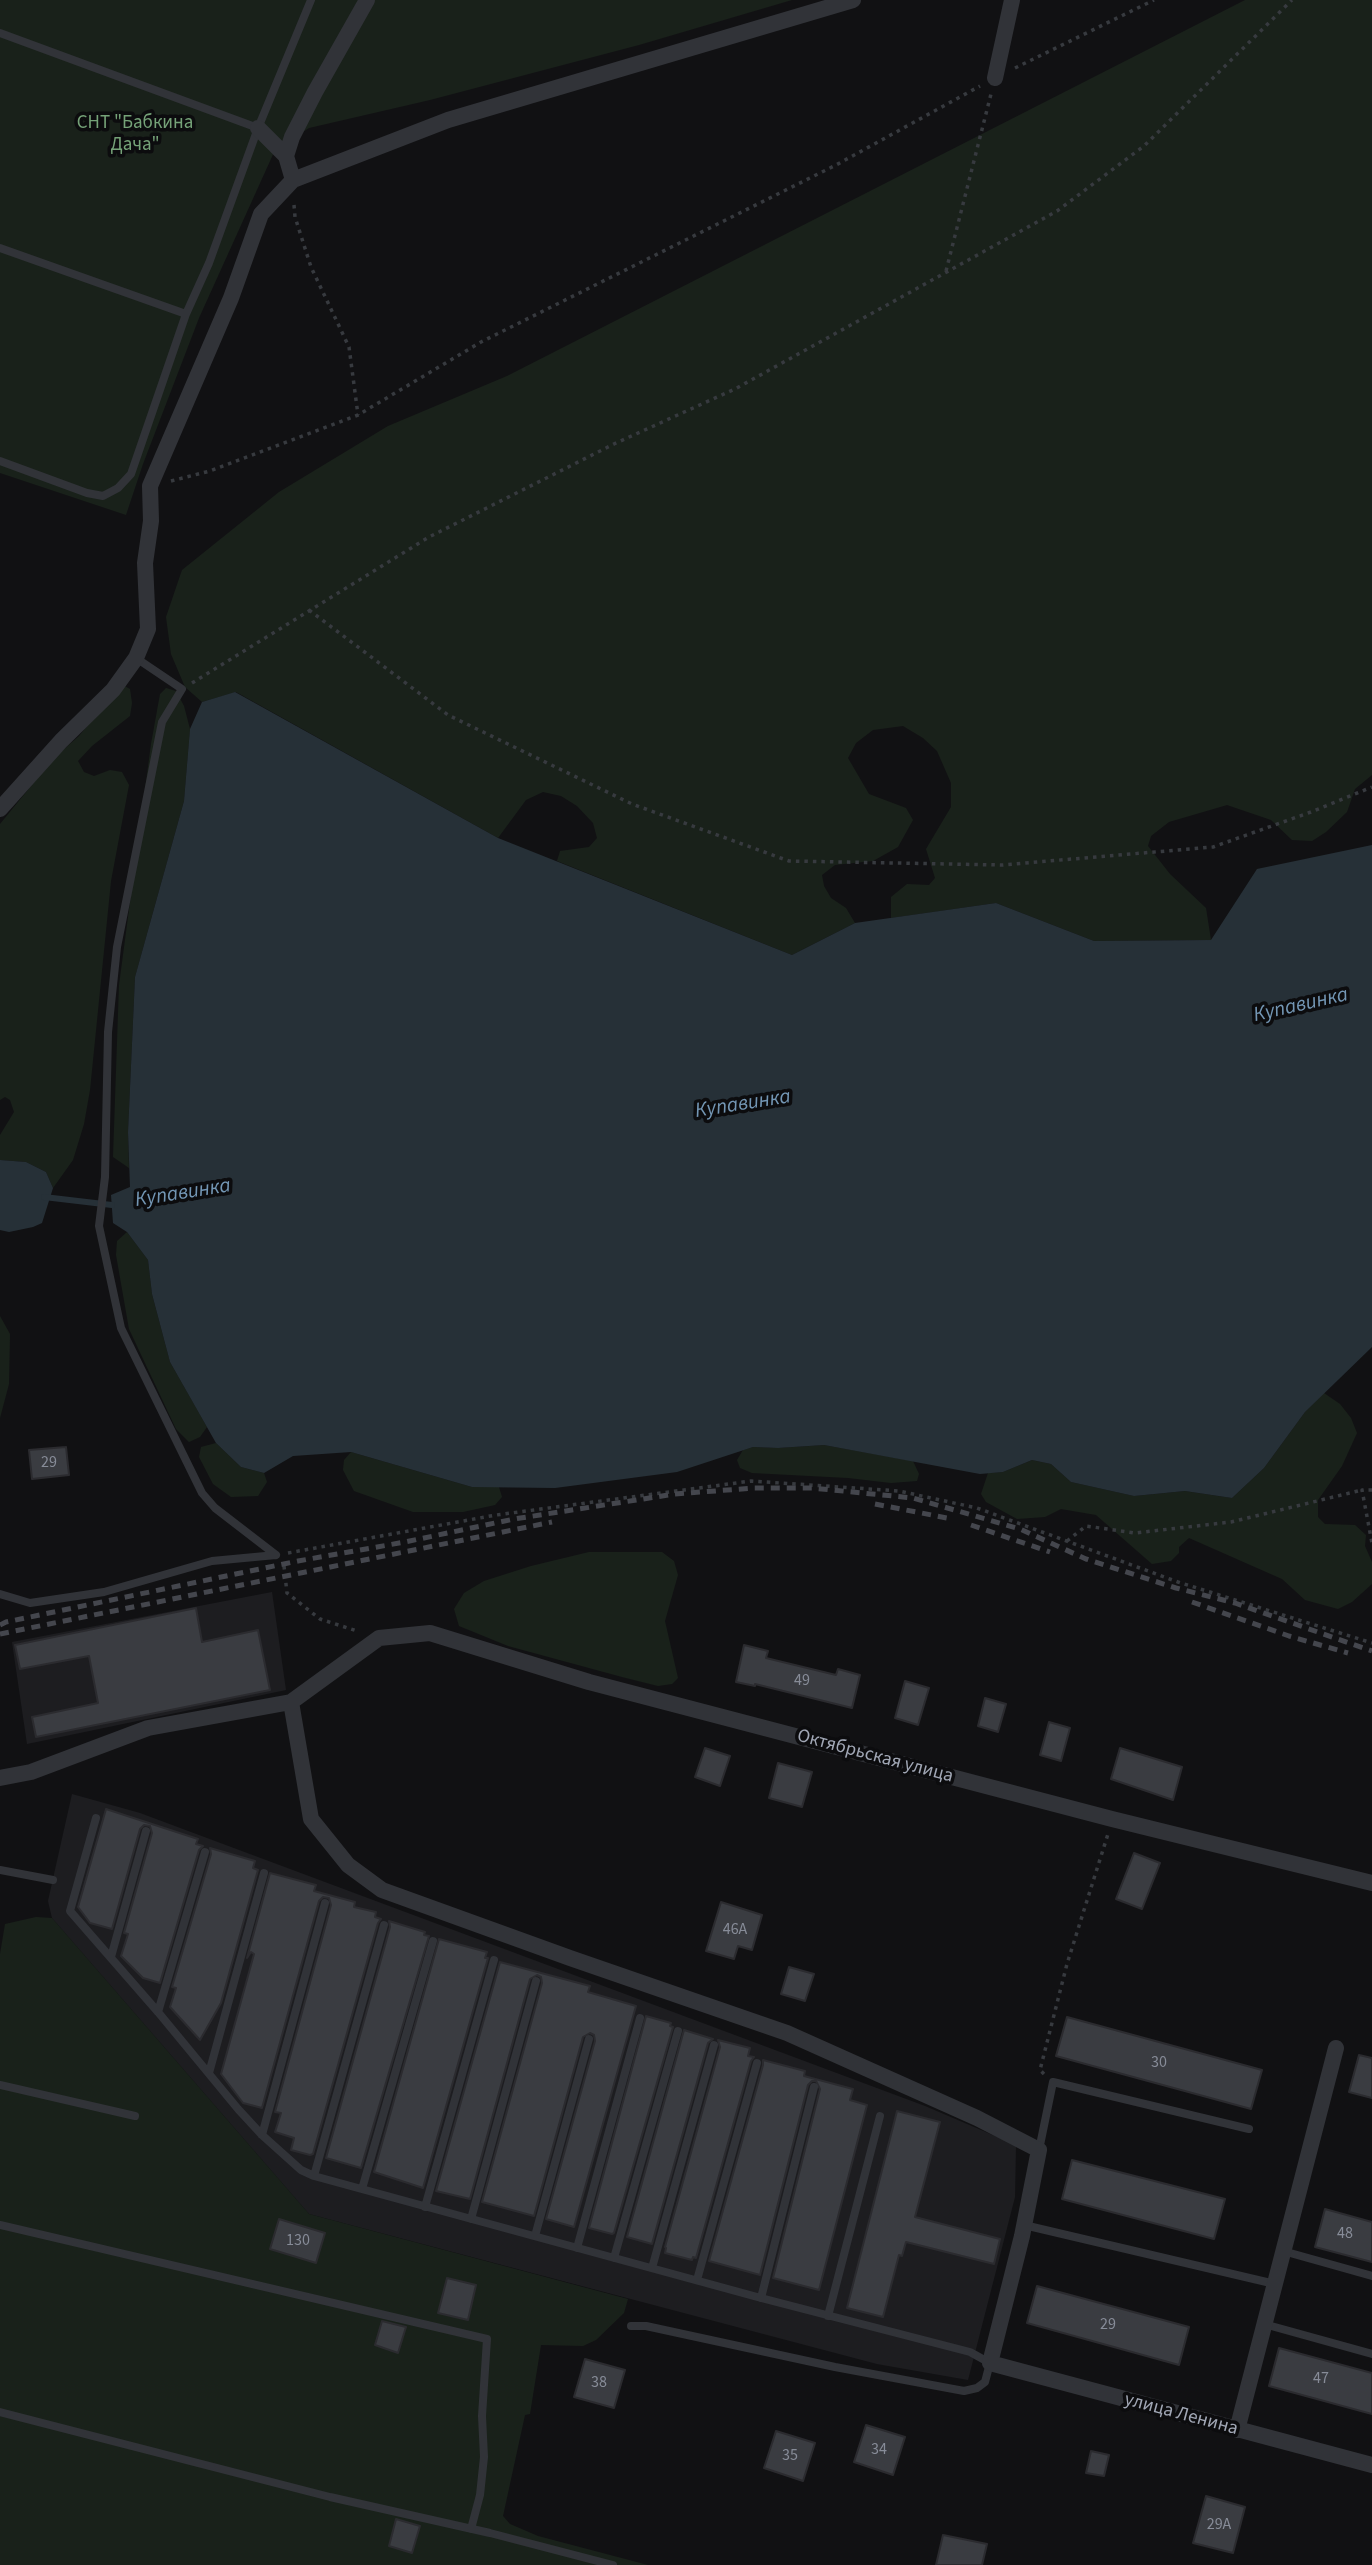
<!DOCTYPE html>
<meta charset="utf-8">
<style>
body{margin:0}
canvas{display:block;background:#111113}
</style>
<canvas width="1372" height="2565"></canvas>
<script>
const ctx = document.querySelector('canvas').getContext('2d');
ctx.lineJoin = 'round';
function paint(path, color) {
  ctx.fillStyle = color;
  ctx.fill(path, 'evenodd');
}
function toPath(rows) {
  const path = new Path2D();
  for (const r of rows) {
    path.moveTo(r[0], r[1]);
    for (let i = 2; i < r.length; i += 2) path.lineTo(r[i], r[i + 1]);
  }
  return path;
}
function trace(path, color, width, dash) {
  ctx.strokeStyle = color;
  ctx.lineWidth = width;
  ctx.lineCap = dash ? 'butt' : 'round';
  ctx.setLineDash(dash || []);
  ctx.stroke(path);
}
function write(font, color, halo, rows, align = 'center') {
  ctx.font = font + ' "Source Sans 3",sans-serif';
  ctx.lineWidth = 7;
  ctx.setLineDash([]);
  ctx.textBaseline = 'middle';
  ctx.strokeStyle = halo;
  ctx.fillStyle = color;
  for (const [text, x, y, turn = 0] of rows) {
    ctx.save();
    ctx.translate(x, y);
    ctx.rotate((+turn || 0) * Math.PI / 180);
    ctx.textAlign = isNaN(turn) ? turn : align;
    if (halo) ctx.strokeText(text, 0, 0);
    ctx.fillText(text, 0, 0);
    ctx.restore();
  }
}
const built = toPath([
 [272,1592,286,1690,27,1744,12,1642],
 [72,1794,140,1813,925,2106,1016,2145,1015,2197,968,2380,877,2364,309,2214,52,1918,48,1901]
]);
const green = toPath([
 [0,0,792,0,639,45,430,100,309,128,275,150,199,318,143,464,126,515,0,473],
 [1245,0,1372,0,1372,775,1355,789,1347,812,1326,832,1312,841,1292,840,1271,820,1227,805,1169,822,1151,836,1148,846,1170,874,1206,908,1211,940,1094,941,996,903,891,918,891,897,907,884,929,885,935,878,926,849,951,807,951,783,937,751,923,738,903,726,873,730,856,743,848,758,869,794,906,808,913,820,898,847,873,861,835,865,822,875,824,886,831,898,846,908,855,923,792,955,557,861,560,851,589,847,597,838,593,823,577,806,561,796,543,792,526,800,498,838,236,692,202,702,185,687,171,654,166,617,182,570,279,492,388,426,507,376],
 [121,684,130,689,132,703,130,716,92,746,78,761,84,772,94,776,110,770,122,772,129,785,111,881,90,1090,84,1124,73,1160,53,1188,46,1172,26,1162,0,1160,0,1135,14,1112,10,1100,5,1097,0,1100,0,824,54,758,79,736],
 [166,688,176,691,184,706,190,729,184,801,135,977,128,1132,129,1168,113,1157,119,985,151,744,160,694],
 [127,1232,148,1260,152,1294,170,1362,207,1427,200,1437,189,1442,176,1429,129,1329,116,1255,117,1241],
 [0,1316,10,1334,9,1384,0,1418],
 [1324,1393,1340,1404,1351,1418,1357,1433,1342,1466,1318,1500,1318,1517,1325,1524,1355,1525,1366,1535,1365,1546,1372,1562,1372,1584,1352,1602,1338,1609,1305,1600,1282,1579,1189,1538,1179,1547,1179,1553,1171,1561,1152,1564,1096,1515,1061,1509,1045,1517,1017,1519,986,1502,981,1494,988,1473,1003,1472,1032,1460,1051,1464,1071,1482,1134,1496,1185,1491,1232,1498,1264,1468,1305,1412],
 [216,1443,241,1467,264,1473,267,1482,258,1496,231,1497,213,1484,199,1457,201,1447],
 [824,1445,913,1461,919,1474,917,1481,891,1483,848,1478,752,1473,740,1468,737,1460,743,1450,753,1447,778,1448],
 [351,1452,472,1487,499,1487,502,1497,495,1505,463,1512,413,1512,354,1491,343,1470,344,1460],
 [589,1552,662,1552,674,1561,678,1575,665,1621,678,1678,672,1684,658,1686,622,1677,508,1646,459,1626,454,1609,464,1593,484,1581,531,1566],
 [36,1917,52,1918,309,2214,628,2299,624,2313,596,2340,583,2346,541,2345,530,2414,525,2415,503,2516,510,2524,538,2536,648,2565,0,2565,0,1954,5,1924]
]);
const water = toPath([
 [235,692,498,838,792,955,855,923,996,903,1094,941,1211,940,1257,869,1372,845,1372,1347,1305,1412,1264,1468,1232,1498,1185,1491,1134,1496,1071,1482,1051,1464,1032,1460,1003,1472,980,1474,824,1445,778,1448,753,1447,677,1472,555,1488,472,1487,351,1452,293,1456,264,1473,241,1467,216,1443,170,1362,152,1294,148,1260,127,1232,113,1223,111,1195,130,1187,128,1132,135,977,184,801,190,729,202,702],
 [0,1160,26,1162,46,1172,53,1188,42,1223,33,1227,9,1232,0,1230]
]);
const stream = toPath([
 [44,1197,112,1205]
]);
const building = toPath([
 [66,1447,69,1475,32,1479,29,1450,66,1447],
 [196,1608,202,1642,258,1630,270,1690,36,1737,32,1717,98,1703,89,1656,20,1669,15,1645,196,1608],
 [744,1645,768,1651,766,1658,836,1675,838,1669,860,1675,852,1708,755,1684,755,1686,736,1682,744,1645],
 [905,1681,929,1688,918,1725,895,1718,905,1681],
 [985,1698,1006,1704,998,1732,978,1726,985,1698],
 [1049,1722,1070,1728,1061,1761,1040,1755,1049,1722],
 [705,1748,730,1756,720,1786,695,1777,705,1748],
 [1120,1748,1182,1767,1173,1800,1111,1779,1120,1748],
 [778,1763,812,1772,802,1807,769,1798,778,1763],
 [106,1809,198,1839,196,1844,203,1846,199,1850,160,1983,143,1978,121,1956,128,1934,124,1933,152,1833,150,1826,144,1825,140,1829,112,1929,90,1923,78,1907,106,1809],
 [210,1848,255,1861,253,1868,258,1870,221,2003,200,2040,170,2007,176,1988,172,1987,211,1854,210,1848],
 [1134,1853,1160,1863,1142,1909,1116,1899,1134,1853],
 [270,1873,316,1885,314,1891,355,1902,354,1907,376,1912,375,1917,381,1919,378,1923,313,2154,310,2155,291,2150,294,2138,275,2132,281,2113,275,2112,331,1905,329,1898,323,1897,319,1901,262,2108,243,2103,221,2074,254,1954,251,1952,247,1958,270,1873],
 [721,1902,762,1915,752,1950,738,1946,734,1959,706,1951,721,1902],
 [389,1921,425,1932,424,1935,429,1936,361,2168,326,2158,390,1927,389,1921],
 [439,1939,487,1952,485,1958,488,1958,423,2188,374,2172,439,1939],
 [500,1962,590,1986,588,1992,636,2006,574,2227,546,2219,595,2041,594,2035,590,2033,583,2037,534,2216,482,2202,542,1983,541,1977,537,1975,530,1979,470,2199,436,2191,500,1962],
 [789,1967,814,1974,805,2001,781,1994,789,1967],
 [646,2016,671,2023,670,2026,673,2027,614,2233,612,2234,589,2228,646,2016],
 [1067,2017,1262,2070,1251,2109,1056,2056,1067,2017],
 [684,2030,713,2039,708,2043,652,2244,627,2237,684,2030],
 [718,2040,750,2048,748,2056,754,2057,751,2061,696,2258,693,2257,692,2260,665,2253,666,2248,665,2247,720,2047,718,2040],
 [1359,2055,1372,2058,1372,2098,1349,2092,1359,2055],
 [763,2060,805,2071,804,2076,853,2089,850,2100,867,2105,819,2290,773,2278,820,2089,816,2081,812,2081,808,2085,760,2275,709,2261,763,2065,763,2060],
 [897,2111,940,2122,915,2217,1000,2239,994,2264,906,2242,902,2256,899,2255,883,2317,847,2308,897,2111],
 [1072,2160,1225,2199,1214,2239,1062,2199,1072,2160],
 [1325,2209,1372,2222,1372,2262,1315,2247,1325,2209],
 [279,2219,325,2233,316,2263,270,2249,279,2219],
 [447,2278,476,2285,468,2320,438,2313,447,2278],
 [1037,2286,1189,2327,1179,2365,1027,2323,1037,2286],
 [382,2321,406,2327,398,2353,375,2345,382,2321],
 [1279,2348,1372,2373,1372,2414,1269,2386,1279,2348],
 [585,2359,625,2370,614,2408,574,2397,585,2359],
 [866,2425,905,2437,893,2475,854,2462,866,2425],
 [776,2431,815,2443,803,2481,764,2468,776,2431],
 [1091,2451,1109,2455,1104,2476,1086,2473,1091,2451],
 [1206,2496,1245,2507,1233,2553,1193,2543,1206,2496],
 [396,2519,420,2526,412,2553,389,2546,396,2519],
 [943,2535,987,2544,982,2565,936,2565,943,2535]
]);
const path = toPath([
 [1015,68,1154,0],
 [294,205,295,217,311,267,349,347,358,415],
 [946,271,991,94],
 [171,481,210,471,358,415,481,342,836,165,980,86],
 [309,610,448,715,632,804,789,861,1002,865,1213,847,1311,812,1372,787],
 [192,683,429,537,616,443,735,389,1057,211,1144,146,1292,0],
 [1372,1490,1362,1490,1372,1543],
 [1067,1541,1086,1526,1135,1533,1231,1522,1362,1490],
 [288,1553,496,1515,751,1481,899,1491,977,1508,1178,1582,1372,1643],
 [284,1566,287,1593,320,1619,357,1631],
 [1044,2074,1040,2070,1067,1964,1108,1834]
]);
const service = toPath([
 [0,33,258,128],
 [0,248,186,314],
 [0,461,87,493,103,496,118,488,131,474,186,314,209,263,258,128,311,0],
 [136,658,182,689,162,722,117,947,108,1032,105,1177,99,1226,121,1328,202,1493,215,1508,276,1555],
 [0,1594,30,1603,104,1592,212,1561,276,1555],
 [96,1818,70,1911,158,2012,238,2109,262,2135,301,2170,314,2176,761,2298,970,2352,990,2363,985,2382,977,2388,964,2391,835,2367,646,2326,631,2326],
 [0,1870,53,1880],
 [111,1957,146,1831],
 [158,2012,205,1852],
 [209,2073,264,1873],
 [0,2085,135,2116],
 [262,2135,325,1903],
 [1039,2150,1053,2082,1249,2129],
 [314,2176,384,1925],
 [362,2189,433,1941],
 [425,2207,494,1960],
 [471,2219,536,1981],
 [0,2225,487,2339,482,2416,484,2457,480,2495,471,2529],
 [1024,2225,1275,2284],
 [535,2236,589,2039],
 [577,2248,640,2018],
 [1283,2251,1372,2276],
 [614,2258,678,2031],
 [652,2268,714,2045],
 [697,2280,757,2063],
 [761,2298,814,2087],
 [828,2316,880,2116],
 [1264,2324,1372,2354],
 [0,2412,330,2497,490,2533,613,2565]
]);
const minor = toPath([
 [995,78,1012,0],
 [258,128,286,156,293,180],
 [286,156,292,137,315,92,367,0],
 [0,809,61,741,113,690,136,658,148,629,145,563,151,521,150,486,231,298,261,214,293,180,448,120,853,0],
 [0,1778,31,1772,148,1728,291,1702],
 [1372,1883,1112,1819,589,1682,430,1633,379,1638,291,1702,311,1819,348,1865,382,1890,570,1958,787,2033,977,2118,1039,2150,1022,2236,990,2363,1372,2465],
 [1237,2430,1336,2048]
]);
const rail = toPath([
 [875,1504,947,1518],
 [971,1525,1050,1552],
 [1192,1602,1289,1636,1348,1653],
 [0,1625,6,1622,298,1561,405,1542,514,1519,675,1494,754,1488,812,1488,913,1498,1020,1529,1086,1559,1176,1588,1235,1603,1372,1651],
 [0,1634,552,1522]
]);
const numberNames = [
 ["29",49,1463],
 ["49",802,1681],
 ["46А",735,1930],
 ["30",1159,2063],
 ["48",1345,2234],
 ["130",298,2241],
 ["29",1108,2325],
 ["47",1321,2379],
 ["38",599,2383],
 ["34",879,2450],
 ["35",790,2456],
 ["29А",1219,2525]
];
const parkNames = [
 ["СНТ \"Бабкина",135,124],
 ["Дача\"",135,146]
];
const streetNames = [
 ["Октябрьская улица",875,1757,15],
 ["улица Ленина",1181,2415,15]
];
const waterNames = [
 ["Купавинка",1301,1006,-13],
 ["Купавинка",743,1105,-9],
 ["Купавинка",183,1194,-9]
];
paint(built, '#1d1d20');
paint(green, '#19211a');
paint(water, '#263037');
trace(stream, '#263037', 6);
paint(building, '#3a3c41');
trace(building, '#2b2b2f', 2);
trace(path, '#373a3f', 3.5, [3.5, 5]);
trace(service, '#313338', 8);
trace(minor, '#313338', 16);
trace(rail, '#44464d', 5, [9, 7]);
write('16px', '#878c98', null, numberNames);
write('19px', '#75a278', '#0c0c0e', parkNames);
write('19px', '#a1a7b5', '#0c0c0e', streetNames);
write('italic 21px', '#7396b4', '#0c0c0e', waterNames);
</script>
